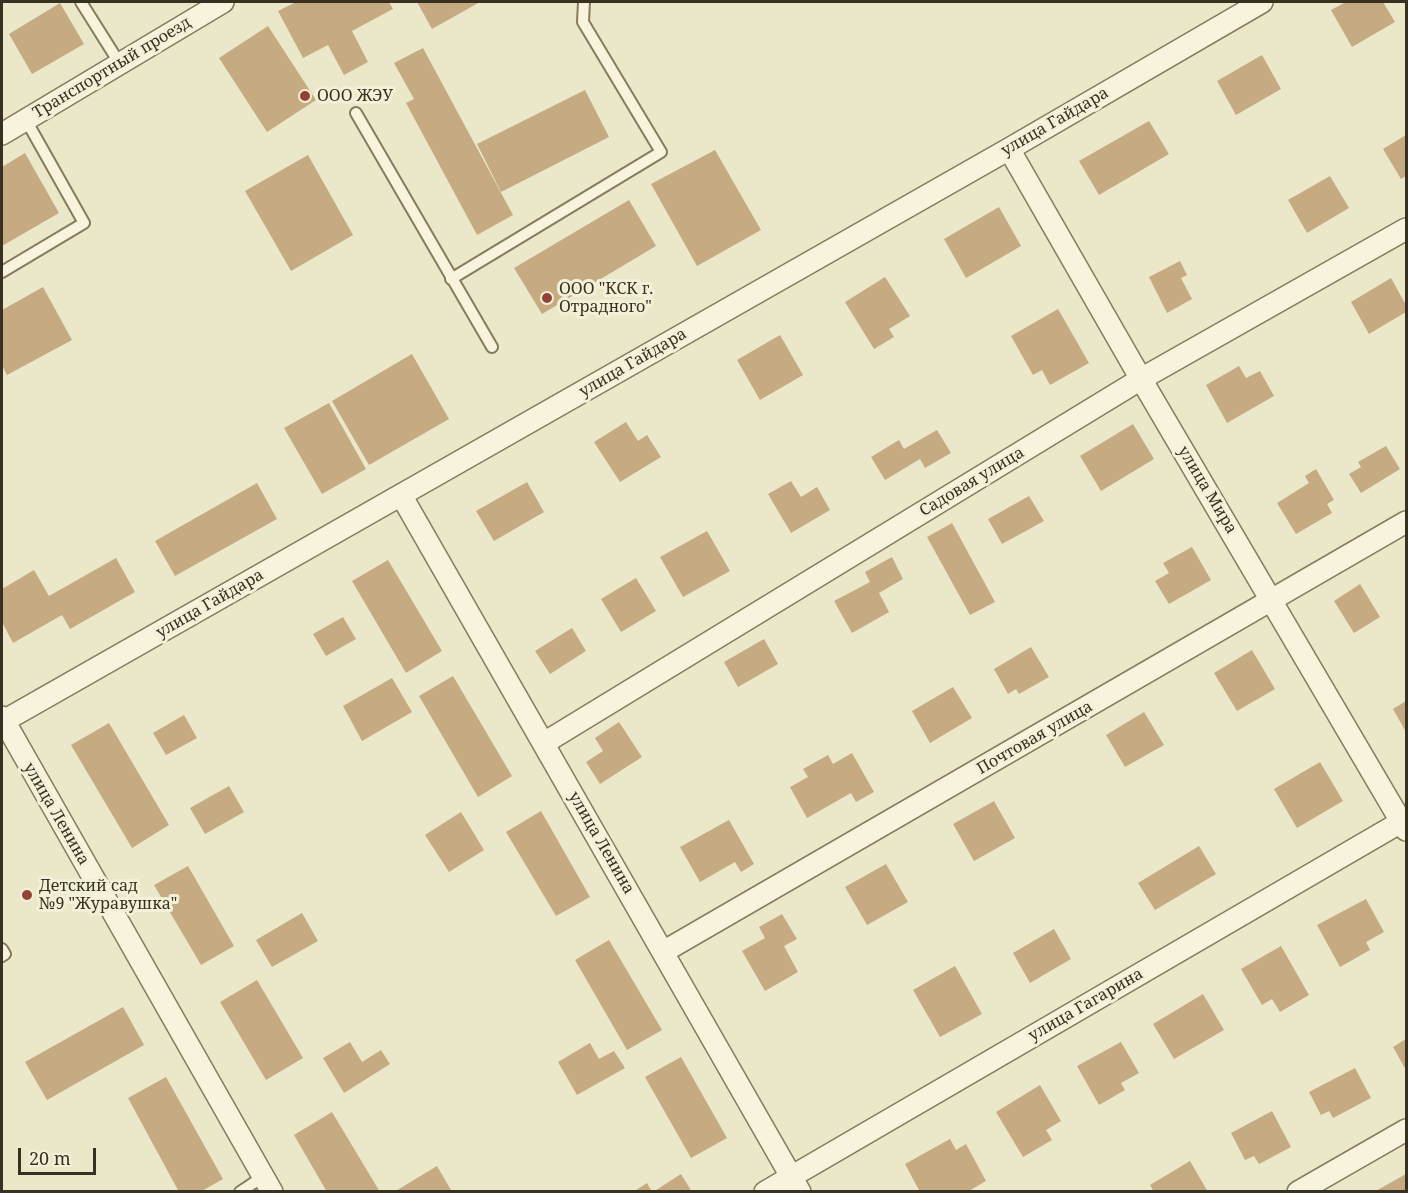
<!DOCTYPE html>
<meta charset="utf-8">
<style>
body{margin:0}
#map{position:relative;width:1408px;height:1193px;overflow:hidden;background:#ebe7c9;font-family:"Noto Serif",serif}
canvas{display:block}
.frame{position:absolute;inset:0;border:3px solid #383121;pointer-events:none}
.scale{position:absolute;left:18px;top:1148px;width:78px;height:27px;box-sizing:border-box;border:3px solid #383121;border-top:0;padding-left:8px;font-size:18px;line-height:21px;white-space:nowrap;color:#383121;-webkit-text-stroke:4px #f3f0d8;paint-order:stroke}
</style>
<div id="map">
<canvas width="1408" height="1193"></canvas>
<div class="frame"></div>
<div class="scale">20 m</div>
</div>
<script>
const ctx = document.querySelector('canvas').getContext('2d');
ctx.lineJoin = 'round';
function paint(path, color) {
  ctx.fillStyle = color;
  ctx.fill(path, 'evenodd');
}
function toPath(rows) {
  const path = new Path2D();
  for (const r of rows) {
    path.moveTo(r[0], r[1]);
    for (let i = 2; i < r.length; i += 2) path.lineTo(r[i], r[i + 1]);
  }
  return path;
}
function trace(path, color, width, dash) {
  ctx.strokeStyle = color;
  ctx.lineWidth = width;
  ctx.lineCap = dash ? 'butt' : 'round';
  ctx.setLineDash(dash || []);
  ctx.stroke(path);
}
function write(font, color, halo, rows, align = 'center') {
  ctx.font = font + ' "Noto Serif",serif';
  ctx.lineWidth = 6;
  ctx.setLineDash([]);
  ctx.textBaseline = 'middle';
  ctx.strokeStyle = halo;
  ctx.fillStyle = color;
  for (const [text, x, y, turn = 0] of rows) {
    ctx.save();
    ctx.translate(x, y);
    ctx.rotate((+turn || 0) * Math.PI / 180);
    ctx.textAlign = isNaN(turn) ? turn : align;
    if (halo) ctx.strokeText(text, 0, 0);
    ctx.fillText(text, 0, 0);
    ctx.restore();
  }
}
const building = toPath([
 [296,2,389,2,393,9,352,31,368,62,344,75,328,45,303,58,278,11],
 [417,2,480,2,432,29],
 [1346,2,1383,2,1395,22,1352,47,1331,10],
 [60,3,84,44,32,74,9,34],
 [268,26,316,100,267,132,219,58],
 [423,48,513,215,477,235,406,103,414,99,394,63],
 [1262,55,1281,89,1236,115,1217,81],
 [585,90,609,137,501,192,477,144],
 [1149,121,1169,154,1099,195,1079,161],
 [1406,135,1406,176,1401,179,1383,149],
 [715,150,761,230,697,266,651,184],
 [25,153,59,213,2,246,2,167],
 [308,155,353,235,291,271,245,191],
 [1330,176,1349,208,1307,233,1288,200],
 [629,200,656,246,542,314,514,268],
 [999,207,1021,246,966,278,944,239],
 [1180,261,1187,275,1181,278,1192,299,1167,313,1149,277],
 [885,277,910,316,889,329,894,337,874,349,845,302],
 [1391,278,1406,305,1406,312,1369,334,1351,302],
 [43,287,72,340,7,375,2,365,2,310],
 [1058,309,1089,363,1050,385,1042,370,1033,375,1011,336],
 [780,335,803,375,760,400,737,360],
 [412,354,449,419,369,465,332,401],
 [1239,366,1246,378,1260,371,1274,396,1227,423,1206,385],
 [329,403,366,469,322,494,284,428],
 [626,422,638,441,647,435,661,457,620,482,594,442],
 [1133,424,1154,459,1101,491,1080,456],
 [937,430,951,453,925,468,920,459,885,480,871,457,899,440,904,449],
 [1386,446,1400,469,1361,493,1349,474,1361,467,1358,462],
 [1316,469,1334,500,1327,504,1332,513,1296,534,1277,503,1309,483,1305,476],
 [791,481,801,497,817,487,830,510,791,533,768,494],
 [527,482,544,512,494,541,476,511],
 [257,483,277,519,175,576,155,541],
 [1029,496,1044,521,1002,544,988,519],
 [952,523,995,602,970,615,927,537],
 [707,531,730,571,683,597,660,557],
 [1192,547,1211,580,1169,604,1155,581,1169,573,1163,563],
 [892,557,903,579,879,593,889,612,852,633,834,601,870,582,865,572],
 [116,558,135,592,70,629,62,615,13,643,2,622,2,589,34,570,49,596],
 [388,560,442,651,406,673,352,581],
 [636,578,656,611,621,632,601,599],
 [1360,584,1380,617,1354,633,1334,601],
 [343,617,356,639,326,656,313,634],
 [572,628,586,651,550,674,535,651],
 [764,639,778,664,738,687,724,662],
 [1031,647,1049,677,1019,694,1016,689,1008,694,994,669],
 [1252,650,1275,689,1237,711,1214,673],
 [453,676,512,776,478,797,419,696],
 [392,678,412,712,362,741,343,706],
 [953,687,972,718,930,743,912,711],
 [1406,701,1406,732,1393,709],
 [1144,712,1164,745,1125,767,1106,735],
 [184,715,197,738,166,755,153,733],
 [619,722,642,757,600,784,586,762,603,751,595,738],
 [109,723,169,825,132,848,71,745],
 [852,753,874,792,856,802,851,793,807,818,790,787,808,777,803,769,828,755,833,764],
 [1320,762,1343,801,1297,828,1274,789],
 [229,786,244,812,205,834,190,808],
 [994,801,1015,838,974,861,953,824],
 [541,811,590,897,556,916,506,832],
 [461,812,484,850,449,872,425,835],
 [729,820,754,864,741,872,735,862,700,882,680,847],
 [1199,846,1216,874,1155,910,1138,883],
 [886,864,908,902,867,925,845,887],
 [188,866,234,946,201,965,154,885],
 [1366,899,1384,932,1366,942,1370,950,1340,967,1317,925],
 [302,913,318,941,272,967,256,940],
 [782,914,797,939,784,946,798,972,765,991,742,951,765,938,759,927],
 [1054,929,1071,959,1030,983,1013,953],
 [609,940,662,1030,627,1050,575,960],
 [1281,946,1309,995,1280,1012,1272,999,1262,1005,1241,969],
 [955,966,982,1014,940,1037,913,990],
 [257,980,303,1058,266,1080,220,1002],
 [1203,994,1224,1030,1174,1059,1153,1024],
 [123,1007,144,1045,47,1100,25,1062],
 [1406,1039,1406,1070,1393,1047],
 [350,1042,362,1062,381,1050,390,1064,344,1093,323,1058],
 [1121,1042,1139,1073,1121,1083,1125,1090,1099,1105,1077,1066],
 [590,1043,599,1059,614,1051,625,1068,577,1095,558,1062],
 [681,1057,727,1138,691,1158,645,1077],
 [1355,1068,1371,1098,1333,1118,1329,1111,1321,1115,1309,1092],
 [166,1077,223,1179,200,1192,179,1192,128,1098],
 [1040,1085,1061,1121,1046,1130,1052,1140,1023,1157,996,1112],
 [1272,1111,1291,1147,1259,1164,1254,1156,1245,1160,1231,1133],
 [332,1112,380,1192,327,1192,294,1135],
 [950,1139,956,1150,966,1144,986,1181,967,1192,920,1192,905,1164],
 [1190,1161,1208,1192,1154,1192,1150,1185],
 [437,1166,451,1190,448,1192,394,1192],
 [681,1174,692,1192,653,1192],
 [1406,1174,1406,1192,1374,1192],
 [647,1183,652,1192,633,1192]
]);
const service = toPath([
 [81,2,120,64],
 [356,113,492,347],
 [2,272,84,223,26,120],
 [451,279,661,152,583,22,584,2],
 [2,949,5,954,2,956],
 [240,1192,264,1176]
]);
const minor = toPath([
 [2,134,223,2],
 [1009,149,1141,379,1406,830],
 [401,495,800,1192],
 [2,717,272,1192],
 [2,722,1009,149,1262,2],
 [544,743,1141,379,1406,229],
 [663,952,1406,522],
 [765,1192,1406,819],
 [1298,1192,1406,1130]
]);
const markers = [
 [305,96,6,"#914434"],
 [547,298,6,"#914434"],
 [27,895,6,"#914434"]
];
const streetNames = [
 ["Транспортный проезд",112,68,-31],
 ["улица Гайдара",1055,122,-30],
 ["улица Гайдара",633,363,-30],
 ["Садовая улица",972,482,-31],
 ["улица Мира",1207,490,59],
 ["улица Гайдара",210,604,-30],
 ["Почтовая улица",1035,738,-30],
 ["улица Ленина",56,814,60],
 ["улица Ленина",601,843,60],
 ["улица Гагарина",1086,1005,-30]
];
const poiNames = [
 ["ООО ЖЭУ",317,96],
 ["ООО \"КСК г.",559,289],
 ["Отрадного\"",559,307],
 ["Детский сад",39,886],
 ["№9 \"Журавушка\"",39,904]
];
paint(building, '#c6ab82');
trace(service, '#867b5f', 14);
trace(minor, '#867b5f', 24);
trace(service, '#f7f3dc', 10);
trace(minor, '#f7f3dc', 21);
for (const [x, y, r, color] of markers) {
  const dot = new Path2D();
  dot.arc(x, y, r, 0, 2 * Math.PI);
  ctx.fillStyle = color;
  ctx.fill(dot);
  trace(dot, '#f3f0d8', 2);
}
write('16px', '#383121', '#f3f0d8', streetNames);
write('16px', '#383121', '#f3f0d8', poiNames, 'left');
</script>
